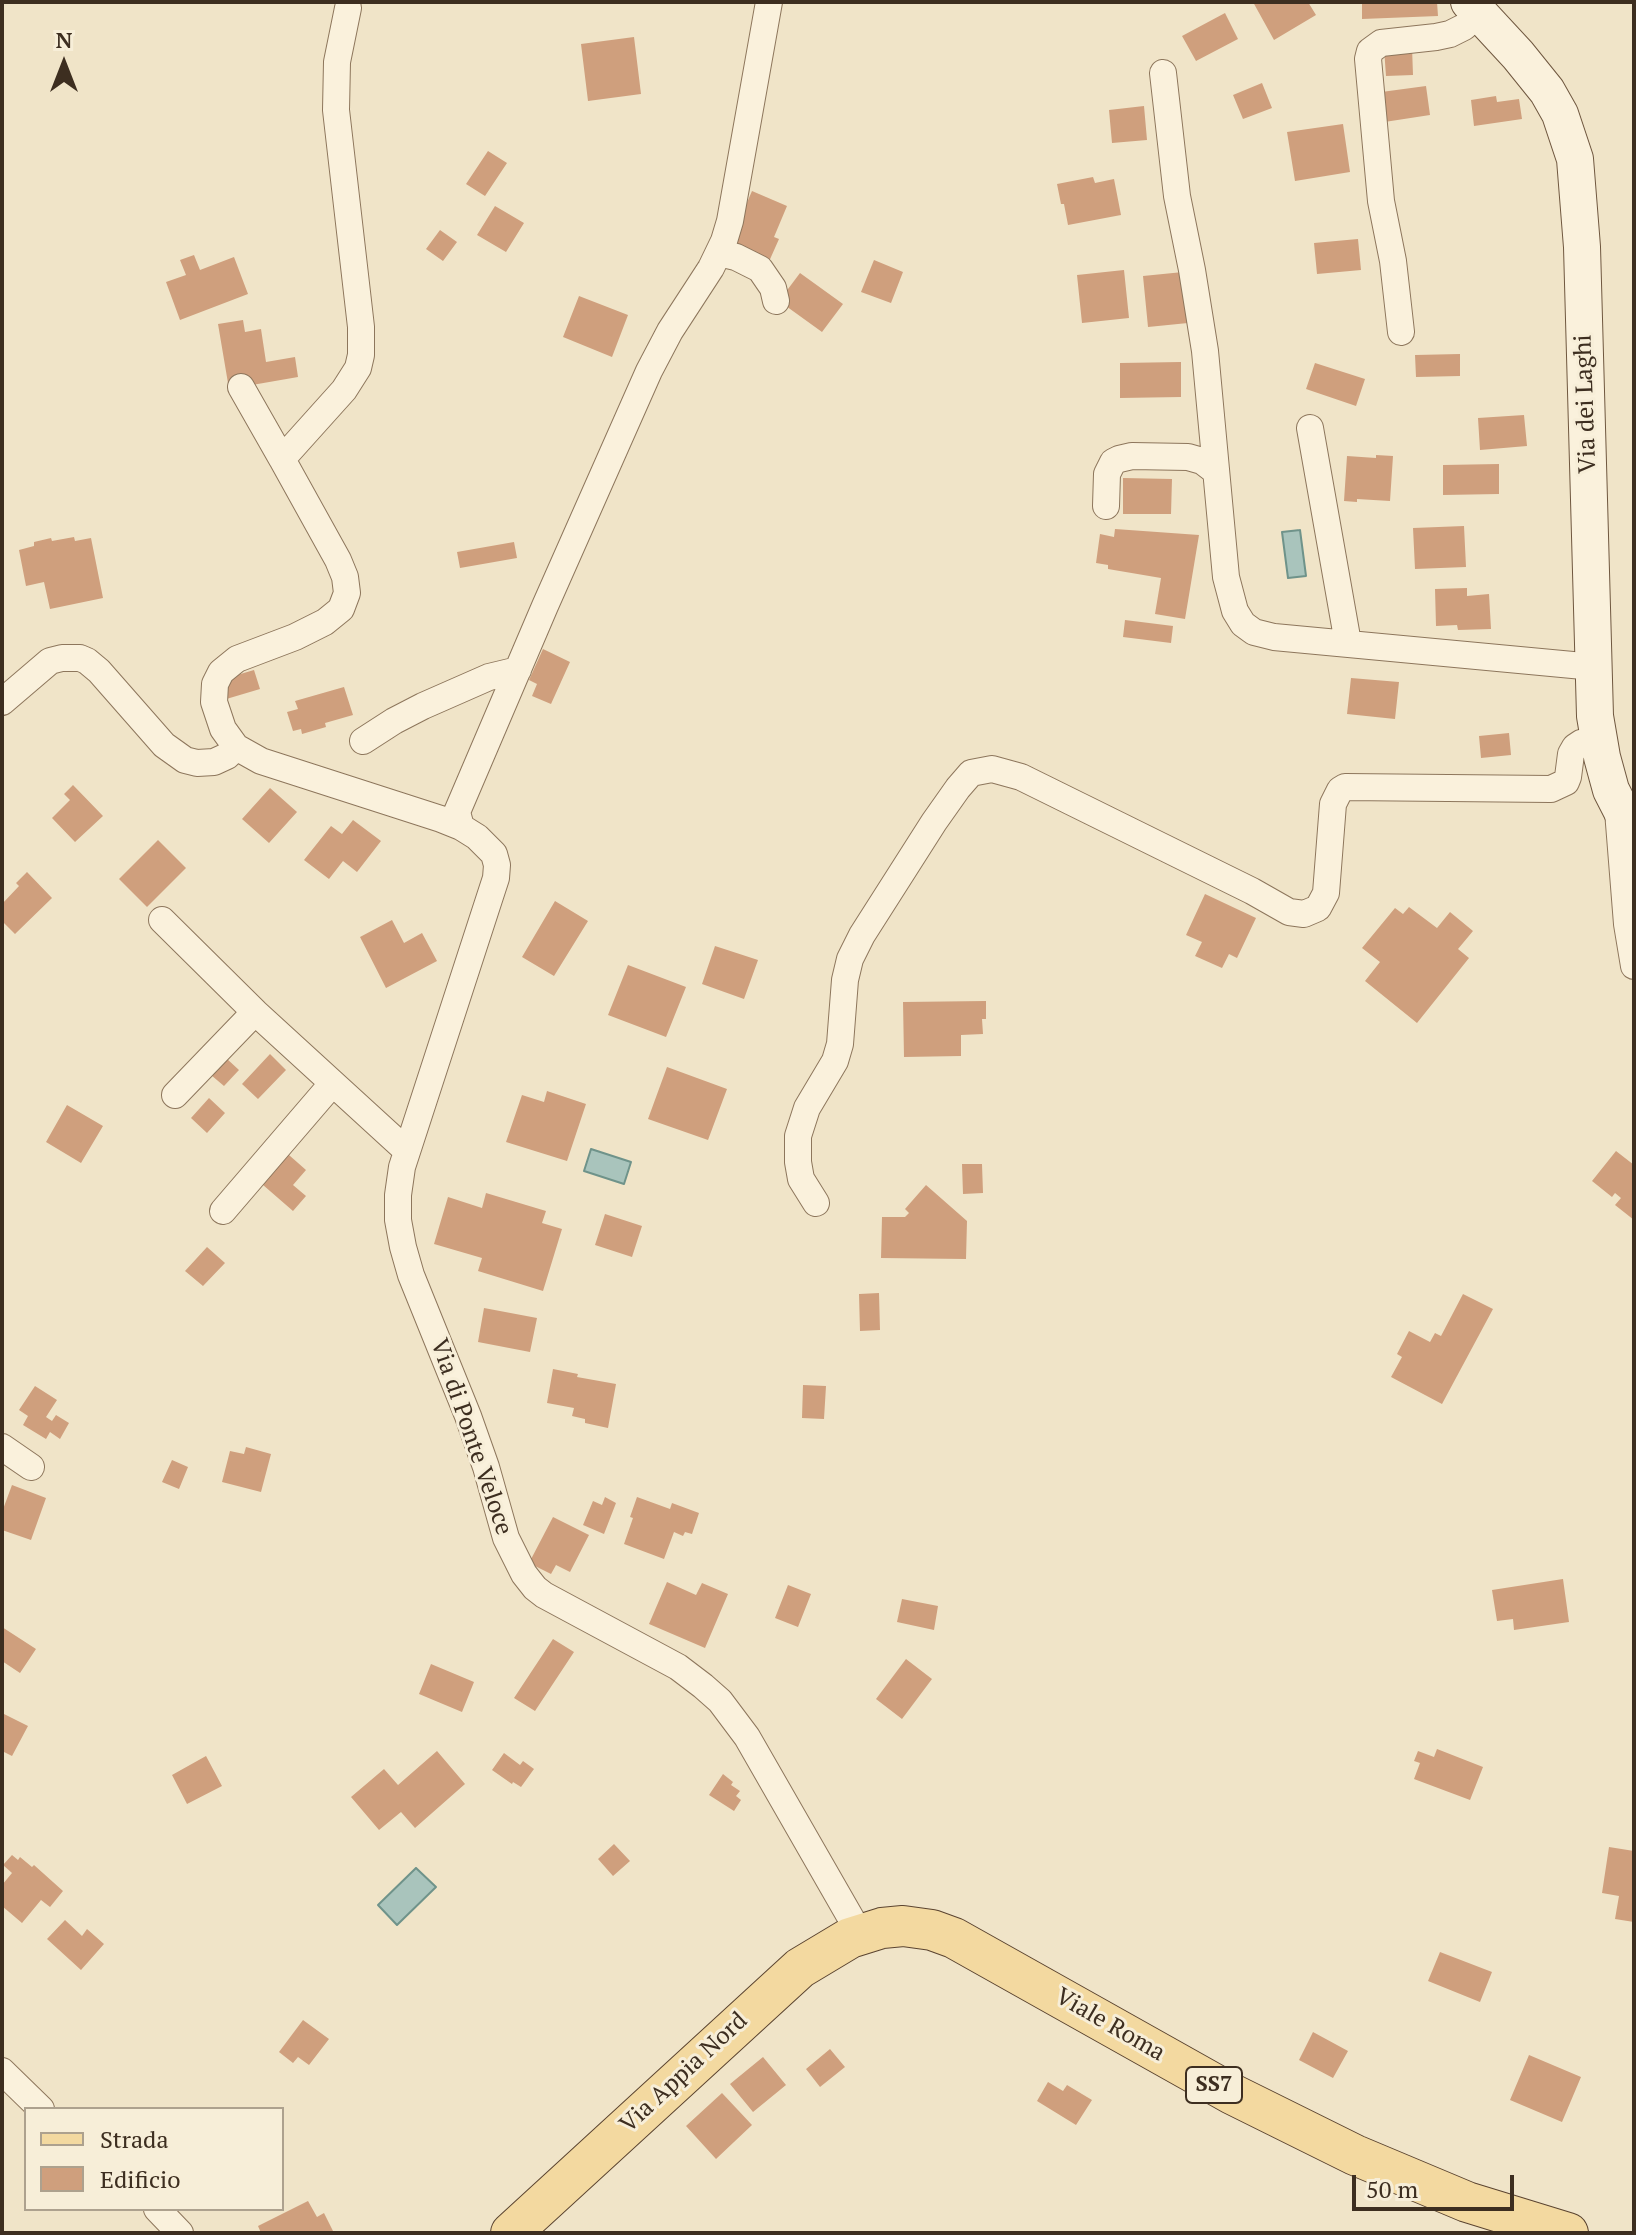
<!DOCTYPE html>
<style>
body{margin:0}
#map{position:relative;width:1636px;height:2235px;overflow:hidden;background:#f0e4c8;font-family:"PT Serif",serif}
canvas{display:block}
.frame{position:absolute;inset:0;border:4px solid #3d2e20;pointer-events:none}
.legend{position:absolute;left:24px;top:2107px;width:260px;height:104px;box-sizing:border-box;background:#f7eed8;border:2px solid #ada18e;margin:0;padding:10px 14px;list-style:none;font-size:24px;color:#3d2e20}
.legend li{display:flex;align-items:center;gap:16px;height:40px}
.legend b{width:40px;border:2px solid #ada18e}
.north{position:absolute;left:24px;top:24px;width:80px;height:80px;-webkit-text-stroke:6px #f7eed8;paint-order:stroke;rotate:0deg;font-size:22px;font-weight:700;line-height:32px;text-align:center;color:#3d2e20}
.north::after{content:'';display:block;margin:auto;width:28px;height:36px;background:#3d2e20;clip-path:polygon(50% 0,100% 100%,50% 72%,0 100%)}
.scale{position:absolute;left:1352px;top:2175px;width:162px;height:36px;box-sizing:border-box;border:4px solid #3d2e20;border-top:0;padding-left:10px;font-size:24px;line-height:28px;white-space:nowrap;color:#3d2e20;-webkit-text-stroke:6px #f7eed8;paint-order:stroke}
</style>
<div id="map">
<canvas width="1636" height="2235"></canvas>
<div class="frame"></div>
<ul class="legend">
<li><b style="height:10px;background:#f3d9a0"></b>Strada</li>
<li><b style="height:22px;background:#cf9f7d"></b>Edificio</li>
</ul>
<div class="north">N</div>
<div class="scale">50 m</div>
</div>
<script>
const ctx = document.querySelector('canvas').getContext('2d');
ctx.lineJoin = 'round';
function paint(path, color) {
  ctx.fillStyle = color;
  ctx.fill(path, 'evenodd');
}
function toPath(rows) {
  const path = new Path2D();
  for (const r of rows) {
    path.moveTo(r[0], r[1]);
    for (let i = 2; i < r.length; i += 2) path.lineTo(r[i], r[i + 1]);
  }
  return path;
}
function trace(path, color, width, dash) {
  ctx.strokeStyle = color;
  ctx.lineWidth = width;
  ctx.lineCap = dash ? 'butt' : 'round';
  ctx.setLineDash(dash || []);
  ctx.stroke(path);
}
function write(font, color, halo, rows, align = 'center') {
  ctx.font = font + ' "PT Serif",serif';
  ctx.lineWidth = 6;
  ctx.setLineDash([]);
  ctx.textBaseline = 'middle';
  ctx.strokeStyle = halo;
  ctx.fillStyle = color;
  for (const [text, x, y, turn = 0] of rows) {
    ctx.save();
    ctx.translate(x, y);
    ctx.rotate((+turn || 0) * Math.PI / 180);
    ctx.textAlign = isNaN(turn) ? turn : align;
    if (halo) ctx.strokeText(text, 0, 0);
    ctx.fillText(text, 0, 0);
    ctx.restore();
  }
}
const water = toPath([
 [1300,530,1306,576,1288,578,1282,532,1300,530],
 [591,1149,631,1162,624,1184,584,1171,591,1149],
 [416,1868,436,1887,397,1925,378,1905,416,1868]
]);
const building = toPath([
 [1253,2,1308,2,1316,15,1274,40],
 [1362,2,1437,2,1438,16,1362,19],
 [1225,13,1238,39,1196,61,1182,36],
 [634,37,641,94,588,101,581,44],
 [1412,47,1413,75,1386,76,1384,48],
 [1262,83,1272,108,1243,119,1233,95],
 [1426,86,1430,115,1378,123,1374,93],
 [1496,96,1497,102,1519,99,1522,119,1474,126,1471,100],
 [1144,106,1147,140,1112,143,1109,110],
 [1343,124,1350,172,1295,181,1287,132],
 [488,151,507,163,485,196,466,184],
 [1093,177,1095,183,1114,179,1121,215,1068,225,1064,204,1061,204,1057,184],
 [752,191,787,206,774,237,779,239,767,266,727,249],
 [495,206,524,223,506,252,477,235],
 [440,230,457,242,443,261,426,249],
 [1358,239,1361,270,1317,274,1314,243],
 [194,255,200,270,234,257,248,294,180,320,166,282,186,275,180,260],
 [874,260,903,272,891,303,861,292],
 [1124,270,1129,318,1082,323,1077,275],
 [1183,272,1188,323,1148,327,1143,276],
 [800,273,843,304,822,332,779,301],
 [579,296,628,315,612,357,563,337],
 [243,320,245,332,261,329,266,362,295,357,298,377,229,389,218,324],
 [1460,354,1460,376,1416,377,1415,355],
 [1181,362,1181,397,1120,398,1120,363],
 [1315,363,1365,379,1356,406,1306,389],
 [1524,415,1527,446,1480,450,1478,418],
 [1376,455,1393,456,1390,501,1357,499,1357,502,1344,501,1347,456,1376,458],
 [1499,464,1499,494,1443,495,1443,465],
 [1123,478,1172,479,1171,514,1123,514],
 [1464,526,1466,567,1415,569,1413,528],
 [1115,529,1199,535,1185,619,1155,614,1161,578,1108,569,1108,565,1096,563,1100,534,1114,537],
 [74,537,75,541,91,538,103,598,50,609,44,582,26,586,19,550,34,546,34,542,51,538,52,541],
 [514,542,517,558,460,568,457,552],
 [1467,588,1467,596,1489,594,1491,629,1458,630,1457,625,1436,626,1435,589],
 [1125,620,1173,626,1171,643,1123,637],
 [543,649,570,662,551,704,532,696,537,684,529,680],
 [254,670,260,689,223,700,217,681],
 [1351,678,1399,682,1395,719,1347,714],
 [344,687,353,715,325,723,326,727,302,734,301,729,293,731,287,712,298,709,295,701],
 [1509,733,1511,755,1481,758,1479,736],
 [73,785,103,816,75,842,52,818,70,800,64,794],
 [270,788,297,812,269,843,242,819],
 [353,820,381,841,357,872,343,861,329,879,304,860,331,826,342,834],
 [158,840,186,868,147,907,119,879],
 [27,872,52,898,15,934,2,921,2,904,19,886,16,883],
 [1205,894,1256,918,1237,958,1229,954,1222,968,1195,956,1202,942,1186,935],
 [555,901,588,921,554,976,522,957],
 [1409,907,1437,928,1450,912,1473,931,1458,949,1469,958,1417,1023,1365,981,1380,962,1362,948,1395,908,1403,914],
 [392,920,404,943,422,933,437,961,386,988,360,937],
 [715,946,758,960,744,999,702,984],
 [628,965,686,987,666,1037,608,1015],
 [986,1001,986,1019,982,1019,983,1034,961,1035,961,1056,904,1057,903,1002],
 [270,1054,286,1070,258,1099,242,1084],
 [226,1058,239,1070,224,1086,211,1075],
 [667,1067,727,1089,708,1140,648,1119],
 [547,1091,586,1104,567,1161,506,1142,522,1095,544,1102],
 [209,1098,225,1113,207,1133,191,1118],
 [67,1105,103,1126,81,1163,46,1142],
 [281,1148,306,1170,293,1185,306,1196,293,1211,255,1178],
 [1616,1151,1634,1165,1634,1220,1615,1205,1621,1198,1615,1193,1612,1197,1592,1181],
 [962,1164,982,1164,983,1193,963,1194],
 [926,1185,967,1221,966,1259,881,1258,882,1217,905,1217,909,1213,905,1209],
 [486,1193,546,1211,542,1223,562,1229,543,1291,478,1271,482,1258,434,1244,448,1197,482,1208],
 [605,1214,642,1226,632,1257,595,1245],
 [207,1247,225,1263,203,1286,185,1271],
 [879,1293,880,1330,860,1331,859,1294],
 [1463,1294,1493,1309,1442,1404,1391,1377,1402,1357,1397,1354,1409,1331,1430,1342,1435,1333,1441,1336],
 [484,1308,537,1318,530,1352,478,1342],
 [553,1369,578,1374,577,1377,616,1384,608,1428,585,1423,585,1419,572,1416,574,1408,547,1403],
 [803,1385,826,1386,824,1419,802,1418],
 [35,1386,57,1400,46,1417,52,1421,56,1415,69,1423,60,1439,50,1432,46,1439,23,1425,28,1416,19,1410],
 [246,1447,271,1454,261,1492,222,1482,230,1451,244,1454],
 [172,1460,188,1467,179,1489,162,1482],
 [12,1485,46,1498,31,1540,2,1530,2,1512],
 [605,1497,616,1503,604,1534,583,1525,593,1501,602,1505],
 [637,1497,670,1509,672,1503,699,1513,692,1534,685,1532,683,1536,674,1532,664,1559,624,1544,633,1518,630,1517],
 [553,1517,589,1535,570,1572,556,1565,551,1574,529,1563],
 [1563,1579,1569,1622,1514,1630,1513,1619,1497,1621,1492,1590],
 [667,1582,696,1595,702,1583,728,1594,705,1648,649,1624],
 [788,1585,811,1594,798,1627,775,1618],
 [902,1599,938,1606,934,1630,897,1622],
 [2,1627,36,1649,20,1673,2,1661],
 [553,1639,574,1652,535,1711,514,1698],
 [906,1659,932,1679,902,1719,876,1699],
 [431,1664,474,1682,462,1712,419,1694],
 [4,1714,28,1726,12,1756,2,1751,2,1718],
 [1437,1749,1483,1767,1470,1800,1414,1779,1420,1763,1414,1761,1418,1751,1434,1757],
 [437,1751,465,1784,415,1828,401,1812,379,1830,351,1797,384,1769,398,1785],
 [504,1753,520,1765,523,1761,534,1769,521,1787,513,1782,512,1784,492,1770],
 [206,1756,222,1786,187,1804,172,1775],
 [723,1774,733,1782,731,1785,740,1791,736,1796,741,1800,734,1811,709,1795],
 [614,1844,630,1861,613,1876,598,1859],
 [1609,1847,1634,1851,1634,1922,1615,1919,1619,1896,1602,1893],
 [12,1855,18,1860,20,1857,32,1867,34,1865,63,1891,50,1907,41,1900,22,1923,2,1906,2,1885,12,1873,3,1865],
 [65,1920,82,1936,87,1929,104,1944,81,1970,47,1939],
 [1440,1952,1492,1972,1480,2002,1428,1981],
 [303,2020,329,2039,309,2065,298,2057,293,2063,279,2052],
 [1313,2032,1348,2051,1333,2078,1299,2060],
 [830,2049,845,2067,820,2087,806,2069],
 [1529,2055,1581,2077,1562,2122,1510,2100],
 [763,2057,786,2085,753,2112,730,2084],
 [1048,2082,1063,2091,1067,2085,1092,2100,1076,2125,1037,2101],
 [722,2093,752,2125,716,2159,686,2126],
 [308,2201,317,2217,324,2213,334,2233,261,2233,258,2226]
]);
const street = toPath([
 [1163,73,1177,196,1192,270,1205,351,1226,577,1235,611,1243,624,1254,632,1274,637,1594,667],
 [719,253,736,257,760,269,773,288,776,301],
 [1401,332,1393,261,1381,201,1368,59,1370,51,1381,43,1436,37,1450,34,1464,27,1480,13],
 [241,387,282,459],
 [1310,428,1348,643],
 [1106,506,1107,474,1113,462,1119,459,1132,456,1188,457,1202,461,1215,471],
 [2,702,50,661,62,658,80,658,87,661,99,671,164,745,185,760,197,763,214,762,227,756,236,747,261,761,441,819,461,827,457,812,545,606,649,371,670,331,711,268,724,241,730,221,769,2],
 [363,741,394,721,423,706,489,677,518,670],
 [236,747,223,729,214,702,215,684,221,672,237,659,295,637,325,622,341,609,347,593,345,577,338,560,282,459,344,390,358,368,361,355,361,327,336,110,337,62,348,8],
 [1618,811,1627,924,1634,966],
 [461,827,477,837,494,854,497,865,496,878,402,1167,398,1195,398,1220,403,1247,411,1275,468,1416,486,1467,506,1538,524,1574,535,1588,544,1595,678,1667,703,1686,720,1701,747,1737,860,1934],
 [162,920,255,1012,407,1151],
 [175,1095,255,1012],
 [816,1203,801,1179,798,1162,798,1136,807,1108,835,1061,840,1044,845,980,850,959,862,935,934,822,958,788,971,773,992,769,1021,777,1252,891,1289,912,1304,914,1318,908,1326,893,1333,804,1340,790,1345,787,1551,789,1566,782,1568,777,1571,754,1575,747,1581,743,1598,739],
 [223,1211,332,1084],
 [2,1447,31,1467],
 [2,2071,41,2109],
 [157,2209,180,2233]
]);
const secondary = toPath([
 [1469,2,1518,55,1547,91,1560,114,1575,159,1582,247,1595,716,1602,757,1611,790,1634,835]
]);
const primary = toPath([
 [511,2233,800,1968,850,1938,882,1928,903,1926,932,1930,954,1938,1232,2094,1355,2155,1467,2202,1568,2233]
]);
const shields = [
 [1214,2085,56]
];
const shieldNames = [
 ["SS7",1214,2085]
];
const streetNames = [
 ["Via dei Laghi",1586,404,-92],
 ["Via di Ponte Veloce",471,1437,71],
 ["Viale Roma",1110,2025,30],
 ["Via Appia Nord",684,2073,-43]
];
paint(water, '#a9c4bc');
trace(water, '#6f938a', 2);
paint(building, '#cf9f7d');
trace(street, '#8d765c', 28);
trace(secondary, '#6f573f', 38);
trace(primary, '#5b4430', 42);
trace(street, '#faf1dc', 26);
trace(secondary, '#faf1dc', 36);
trace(primary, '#f3d9a0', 40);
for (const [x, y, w] of shields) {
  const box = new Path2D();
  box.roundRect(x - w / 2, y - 18, w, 36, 6);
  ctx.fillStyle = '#f7eed8';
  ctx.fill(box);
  trace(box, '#3d2e20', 2);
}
write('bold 22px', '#3d2e20', null, shieldNames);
write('24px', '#3d2e20', '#f7eed8', streetNames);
</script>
